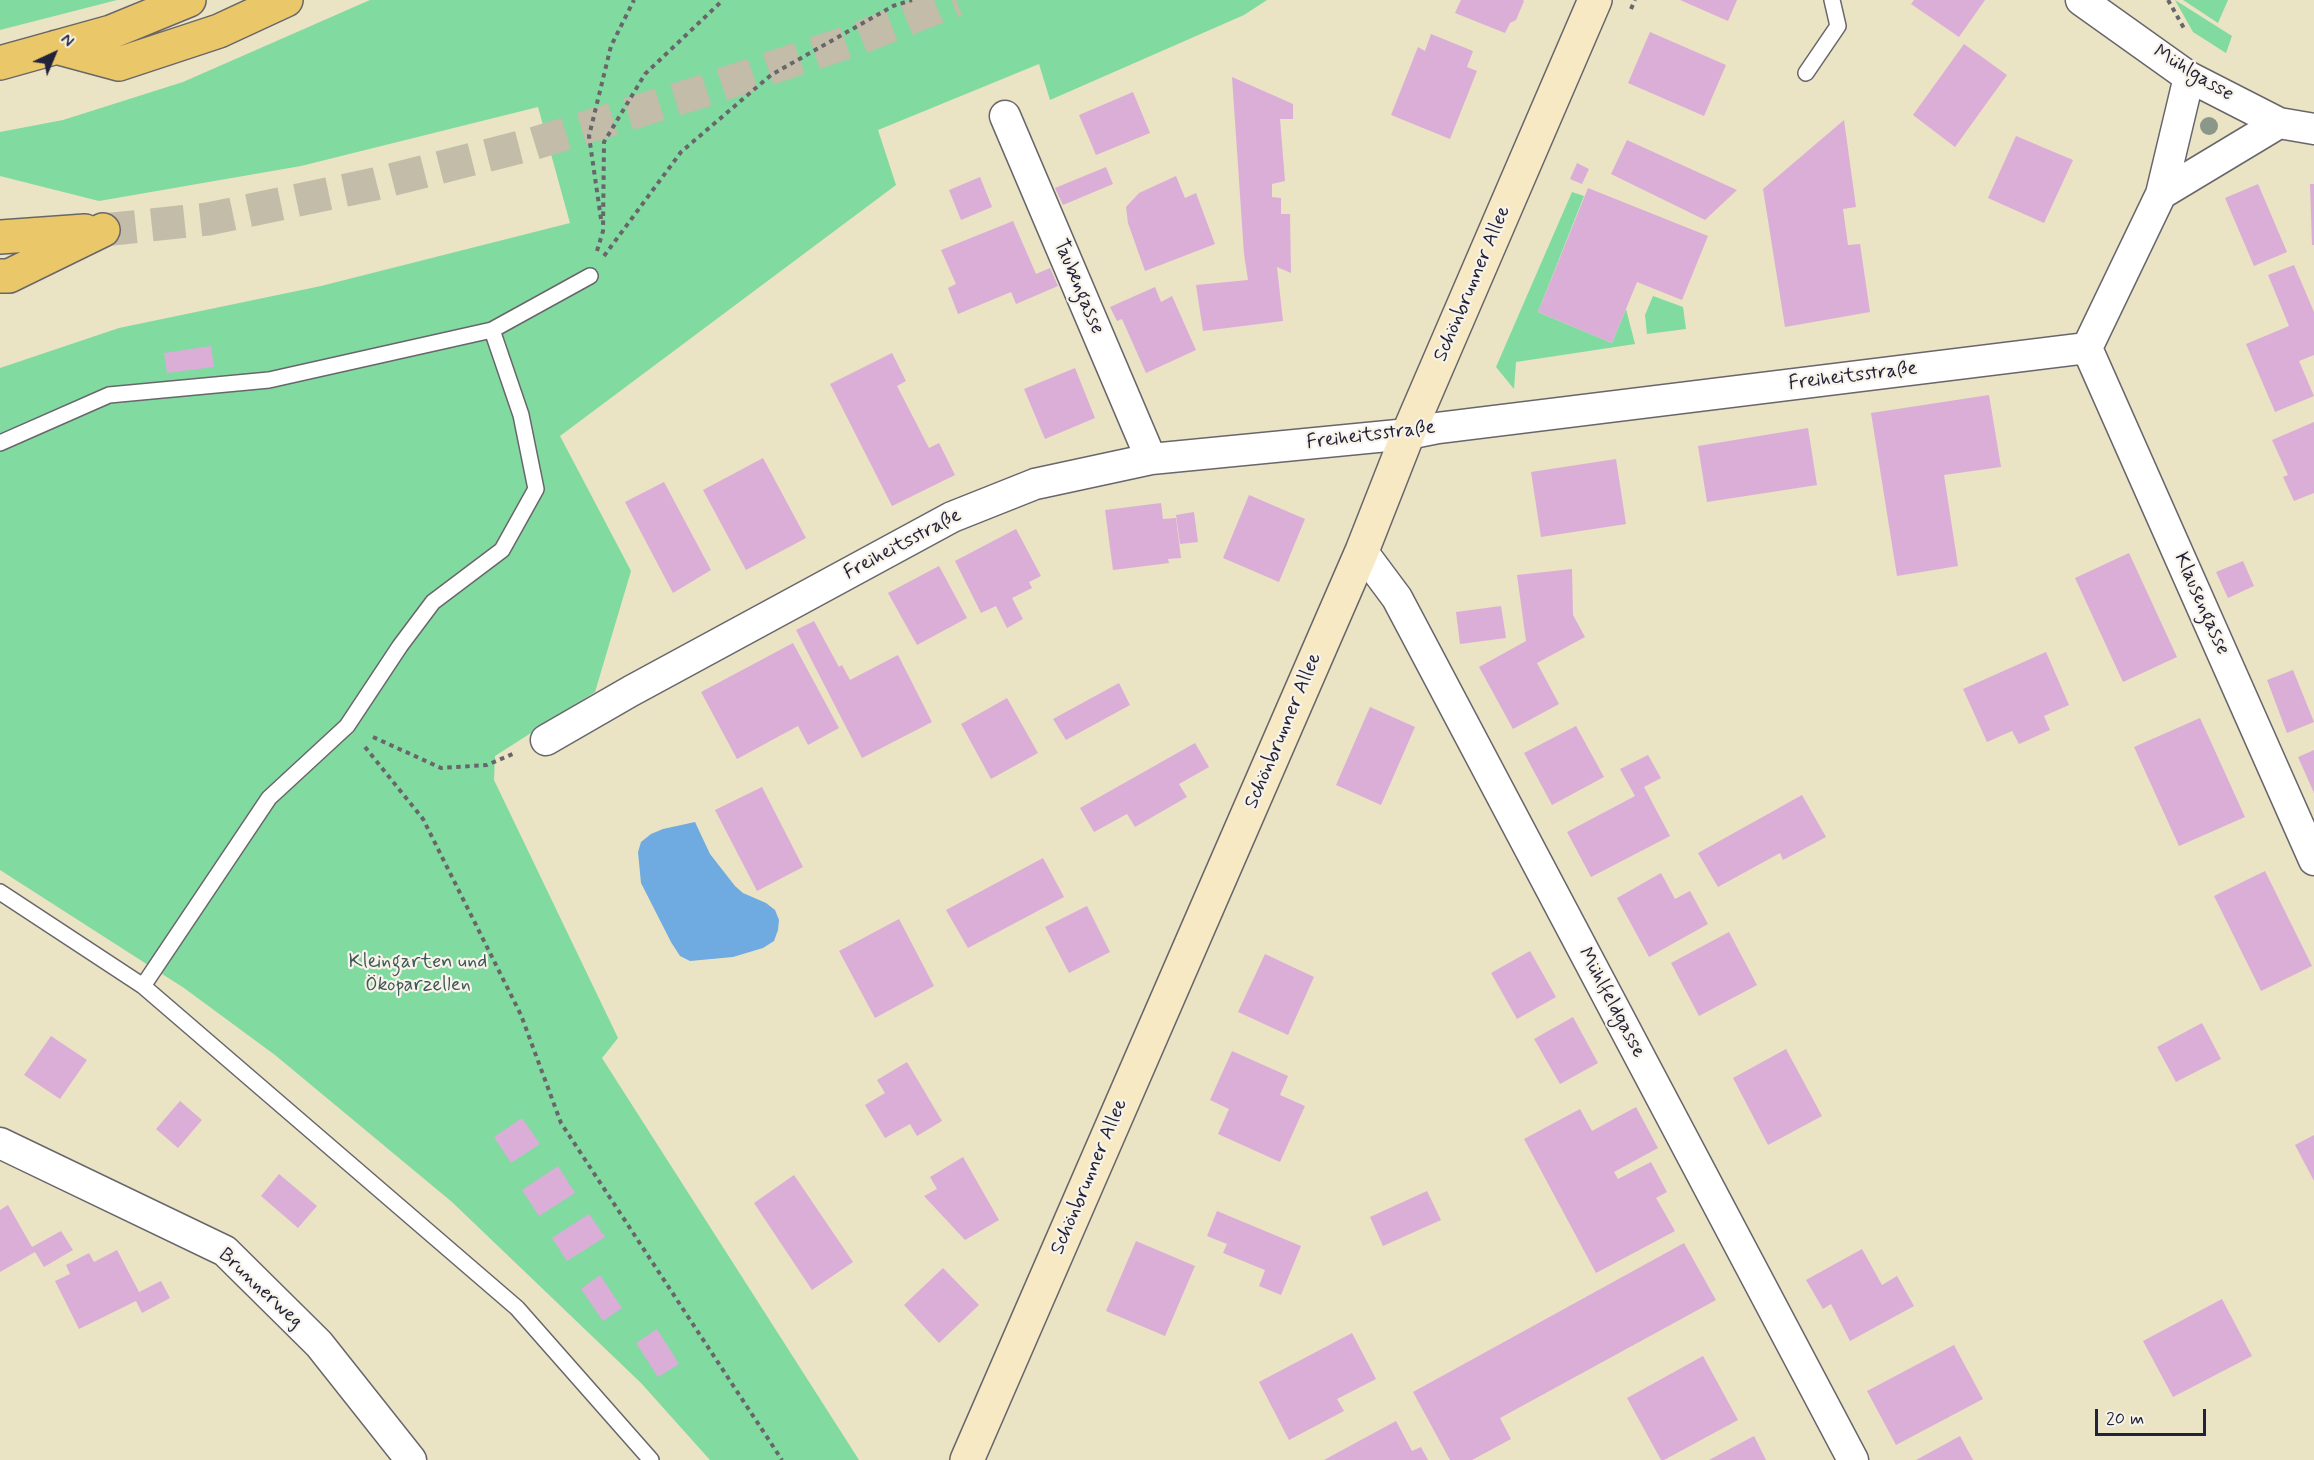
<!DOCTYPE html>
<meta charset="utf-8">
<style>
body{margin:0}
#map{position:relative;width:2314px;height:1460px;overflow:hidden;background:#eae3c4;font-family:Mynerve,sans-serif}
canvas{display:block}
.north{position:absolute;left:24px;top:24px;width:60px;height:60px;-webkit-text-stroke:4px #f7f3e8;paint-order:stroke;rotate:44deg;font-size:16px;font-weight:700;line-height:24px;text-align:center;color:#22223b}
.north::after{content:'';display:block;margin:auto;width:21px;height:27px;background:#22223b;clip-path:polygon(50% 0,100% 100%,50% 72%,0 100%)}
.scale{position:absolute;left:2095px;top:1409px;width:111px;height:27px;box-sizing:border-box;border:3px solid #22223b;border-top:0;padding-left:8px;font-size:18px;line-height:21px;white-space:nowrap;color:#22223b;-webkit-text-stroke:4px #f7f3e8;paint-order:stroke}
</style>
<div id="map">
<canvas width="2314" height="1460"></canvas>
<div class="north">N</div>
<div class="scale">20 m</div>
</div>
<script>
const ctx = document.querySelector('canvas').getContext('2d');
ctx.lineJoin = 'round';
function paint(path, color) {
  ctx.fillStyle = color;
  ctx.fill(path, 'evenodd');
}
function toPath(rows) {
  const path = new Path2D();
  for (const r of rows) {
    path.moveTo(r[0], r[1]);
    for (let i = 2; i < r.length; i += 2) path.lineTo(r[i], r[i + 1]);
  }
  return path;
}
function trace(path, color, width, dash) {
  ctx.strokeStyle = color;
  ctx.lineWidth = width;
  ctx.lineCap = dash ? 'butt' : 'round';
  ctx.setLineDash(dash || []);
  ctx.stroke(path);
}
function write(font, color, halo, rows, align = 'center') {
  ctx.font = font + ' Mynerve,sans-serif';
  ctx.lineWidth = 4.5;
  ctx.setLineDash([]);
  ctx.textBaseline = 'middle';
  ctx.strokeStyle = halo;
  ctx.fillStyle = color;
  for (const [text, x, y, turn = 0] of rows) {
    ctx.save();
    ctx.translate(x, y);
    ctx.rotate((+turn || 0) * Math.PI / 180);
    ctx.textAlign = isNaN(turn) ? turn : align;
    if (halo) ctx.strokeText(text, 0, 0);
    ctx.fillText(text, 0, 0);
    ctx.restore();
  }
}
const green = toPath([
 [0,0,117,0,0,30],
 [370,0,1267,0,1244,15,1050,100,1039,64,878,130,896,185,560,436,631,571,595,692,495,756,494,780,618,1038,602,1058,859,1460,710,1460,641,1383,452,1202,275,1055,184,988,0,870,0,368,119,328,321,286,570,223,538,107,301,166,99,201,0,176,0,132,63,120,183,82],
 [2175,0,2232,36,2226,53,2193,32],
 [2183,0,2228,0,2218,23],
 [1572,192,1584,196,1538,312,1612,343,1626,309,1635,344,1516,362,1514,389,1496,367],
 [1653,296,1683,307,1686,329,1647,334,1645,315]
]);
const water = toPath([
 [695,822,710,854,735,886,743,893,766,903,775,910,779,920,778,930,774,941,763,948,733,957,690,961,680,956,671,942,641,883,638,852,641,842,651,834,663,829]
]);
const building = toPath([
 [1461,0,1523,0,1524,1,1516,20,1510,23,1505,33,1455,13],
 [1680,0,1737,0,1728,21],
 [1914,0,1985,0,1959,37,1911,4],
 [1650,32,1726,65,1704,116,1628,83],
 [1431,34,1473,51,1467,67,1477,71,1450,139,1391,115,1418,47,1425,51],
 [1964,44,2007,75,1955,147,1913,115],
 [1232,77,1293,104,1293,119,1280,119,1285,181,1272,184,1272,197,1281,198,1281,214,1290,214,1291,273,1277,267,1283,321,1203,331,1196,285,1248,280,1244,254],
 [1133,92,1150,133,1096,155,1079,115],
 [1844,120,1856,207,1843,209,1848,245,1860,244,1870,312,1785,327,1763,189],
 [2016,136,2073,160,2044,223,1988,198],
 [1627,140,1737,190,1705,220,1611,174],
 [1577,163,1589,169,1582,184,1570,179],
 [1106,167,1113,184,1063,205,1055,188],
 [1176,176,1185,198,1196,193,1215,244,1145,271,1128,223,1126,207,1139,193],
 [980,177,992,207,961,220,949,190],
 [2258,184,2287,252,2254,266,2225,198],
 [2310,184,2314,184,2314,245,2312,245],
 [1588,188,1708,236,1682,300,1637,282,1612,343,1538,312],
 [1013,221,1036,274,1050,268,1058,286,1016,304,1011,292,958,314,948,288,956,284,941,250],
 [2294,265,2314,312,2314,355,2299,361,2314,396,2275,412,2246,344,2289,326,2268,275],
 [1155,287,1161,302,1172,296,1196,350,1146,373,1122,319,1117,321,1110,307],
 [211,346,214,367,167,373,164,353],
 [892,353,906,381,897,386,929,448,939,443,955,475,892,506,830,384],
 [1075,368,1095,418,1045,439,1024,389],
 [1989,395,2001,467,1944,475,1958,566,1897,576,1871,413],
 [2314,422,2314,493,2294,501,2283,477,2288,475,2272,440],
 [1808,428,1817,485,1707,502,1698,446],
 [763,458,806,538,746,570,703,490],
 [1616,459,1626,524,1541,537,1531,472],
 [664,482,711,570,673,593,625,502],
 [1249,495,1305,519,1279,582,1223,558],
 [1161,503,1163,519,1176,518,1181,558,1168,559,1169,563,1113,570,1105,510],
 [1194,512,1198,542,1180,544,1176,515],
 [1016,529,1041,576,1029,582,1032,588,1012,598,1023,619,1007,628,996,606,981,613,955,561],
 [2129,553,2177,657,2123,682,2075,578],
 [2243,561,2254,586,2228,598,2216,572],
 [939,566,967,618,917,645,888,593],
 [1572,569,1573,615,1585,637,1537,663,1559,704,1513,729,1479,667,1526,641,1517,575],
 [1501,606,1506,638,1460,644,1456,612],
 [814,621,839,667,842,665,850,680,898,655,932,722,862,758,796,630],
 [793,643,839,728,808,745,798,726,737,759,701,692],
 [2046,652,2069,705,2044,716,2050,730,2019,744,2012,731,1987,742,1963,689],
 [2293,670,2314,722,2287,733,2267,680],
 [1119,683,1130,705,1066,740,1053,719],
 [1007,698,1038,753,991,779,961,724],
 [1370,707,1415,727,1381,805,1336,785],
 [2200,718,2245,817,2179,846,2134,747],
 [1576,726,1604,777,1552,805,1524,753],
 [1195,743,1209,767,1179,784,1187,797,1135,827,1127,814,1094,832,1080,808],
 [2314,750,2314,793,2298,757],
 [1648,755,1661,778,1644,787,1670,836,1591,877,1567,832,1635,796,1620,769],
 [762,787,803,867,757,891,715,810],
 [1802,795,1826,837,1783,860,1780,853,1718,887,1698,853],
 [1043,858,1064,897,968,948,946,910],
 [2265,871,2312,966,2261,991,2214,896],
 [1661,873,1675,899,1690,891,1708,924,1649,957,1617,898],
 [1087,906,1110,952,1069,973,1045,927],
 [899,919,934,986,875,1018,839,951],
 [1729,932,1757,985,1699,1016,1671,963],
 [1530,951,1556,997,1517,1019,1491,973],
 [1265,954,1314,977,1288,1035,1238,1012],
 [1573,1017,1598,1063,1560,1084,1534,1039],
 [2202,1023,2221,1059,2176,1082,2157,1047],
 [51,1036,87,1060,60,1099,24,1075],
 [1786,1049,1822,1116,1768,1145,1733,1078],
 [1232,1051,1288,1076,1280,1095,1305,1106,1280,1162,1218,1134,1229,1109,1210,1100],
 [907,1062,942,1121,917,1136,910,1124,885,1138,865,1105,885,1093,877,1080],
 [180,1101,202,1120,178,1148,156,1129],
 [1636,1107,1658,1148,1614,1172,1618,1179,1651,1162,1667,1192,1656,1198,1675,1231,1596,1273,1524,1139,1580,1109,1592,1131],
 [522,1118,540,1144,511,1163,494,1137],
 [2314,1135,2314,1181,2295,1145],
 [963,1157,999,1220,965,1240,924,1196,937,1189,930,1177],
 [558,1166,575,1193,539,1216,522,1190],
 [279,1174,317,1206,298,1228,261,1196],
 [794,1175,853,1262,812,1290,754,1203],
 [1427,1191,1441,1220,1383,1246,1370,1217],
 [8,1205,32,1247,61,1231,73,1250,44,1267,35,1252,0,1272,0,1210],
 [1217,1211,1301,1246,1281,1295,1259,1286,1265,1270,1223,1253,1227,1244,1207,1236],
 [589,1214,605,1237,567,1261,552,1238],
 [1136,1241,1195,1266,1165,1336,1106,1311],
 [1684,1243,1716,1300,1500,1418,1511,1439,1472,1460,1450,1460,1413,1392],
 [1862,1249,1882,1285,1897,1276,1914,1306,1850,1341,1831,1304,1823,1309,1806,1280],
 [117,1250,139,1292,161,1281,170,1298,142,1313,136,1301,79,1329,55,1281,70,1274,66,1265,89,1253,94,1262],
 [943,1268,979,1305,939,1343,904,1305],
 [600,1275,622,1308,603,1321,581,1289],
 [2222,1299,2252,1356,2173,1397,2143,1341],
 [657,1329,679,1364,658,1377,636,1343],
 [1352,1333,1376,1379,1337,1399,1344,1411,1289,1440,1259,1382],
 [1954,1345,1983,1399,1896,1445,1867,1391],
 [1703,1356,1738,1420,1664,1460,1661,1460,1627,1398],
 [1396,1421,1412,1451,1421,1447,1428,1460,1324,1460],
 [1754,1436,1766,1460,1709,1460],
 [1960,1436,1973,1460,1916,1460]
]);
const highwayTunnel = toPath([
 [103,230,208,219,375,184,532,144,700,92,857,39,956,0]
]);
const path = toPath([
 [2168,0,2185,30],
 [1631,9,1635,0],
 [601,219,589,136,611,46,634,0],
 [597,251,603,231,604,142,645,74,723,0],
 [604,256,681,152,771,75,893,6,912,0],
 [373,737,441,768,487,765,515,753],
 [365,747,423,819,521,1015,561,1123,782,1460]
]);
const lane = toPath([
 [1806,73,1838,26,1832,0],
 [492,330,590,276],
 [0,443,109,395,269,380,492,330,521,415,536,489,502,550,433,602,400,646,347,726,269,798,143,986],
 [0,892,143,986,517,1308,651,1460]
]);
const street = toPath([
 [2081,0,2189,77,2279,123,2314,129],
 [1005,116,1151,459],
 [2161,194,2279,123],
 [2087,348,2314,860],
 [1362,551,1397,598,1853,1460],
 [546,740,631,691,952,517,1035,484,1151,459,1408,434,1438,428,2087,348,2161,194,2189,77],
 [0,1143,225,1251,319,1344,411,1460]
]);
const secondary = toPath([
 [967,1460,1362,551,1408,434,1595,0]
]);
const highway = toPath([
 [56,47,119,64,219,31,286,0],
 [0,63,111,32,189,0],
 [0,237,85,231],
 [0,276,9,276,103,230]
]);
const trees = [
 [2209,126]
];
const streetNames = [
 ["Mühlgasse",2193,74,31],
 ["Schönbrunner Allee",1473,284,-67],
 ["Taubengasse",1078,287,67],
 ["Freiheitsstraße",1853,377,-7],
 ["Freiheitsstraße",1371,436,-7],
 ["Freiheitsstraße",903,545,-28],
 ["Klausengasse",2201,604,66],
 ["Schönbrunner Allee",1284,731,-67],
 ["Mühlfeldgasse",1611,1003,62],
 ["Schönbrunner Allee",1090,1177,-67],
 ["Brunnerweg",260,1289,43]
];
const parkNames = [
 ["Kleingarten und",418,963],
 ["Ökoparzellen",418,986]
];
paint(green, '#81daa0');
paint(water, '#6fabe1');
paint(building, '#dbaed8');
trace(highwayTunnel, '#c2bca9', 33, [33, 16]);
trace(lane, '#68666b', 18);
trace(street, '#68666b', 33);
trace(secondary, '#68666b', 36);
trace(highway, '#68666b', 36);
trace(path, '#68666b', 4, [4.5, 4.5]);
trace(lane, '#fff', 15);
trace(street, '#fff', 30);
trace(secondary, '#f7e9c3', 33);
trace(highway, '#eac769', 33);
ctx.fillStyle = '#8b9789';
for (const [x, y] of trees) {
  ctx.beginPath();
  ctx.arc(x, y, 9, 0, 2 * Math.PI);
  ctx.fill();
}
write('20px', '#22223b', '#f7f3e8', streetNames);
write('20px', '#3e5959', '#f7f3e8', parkNames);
</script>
